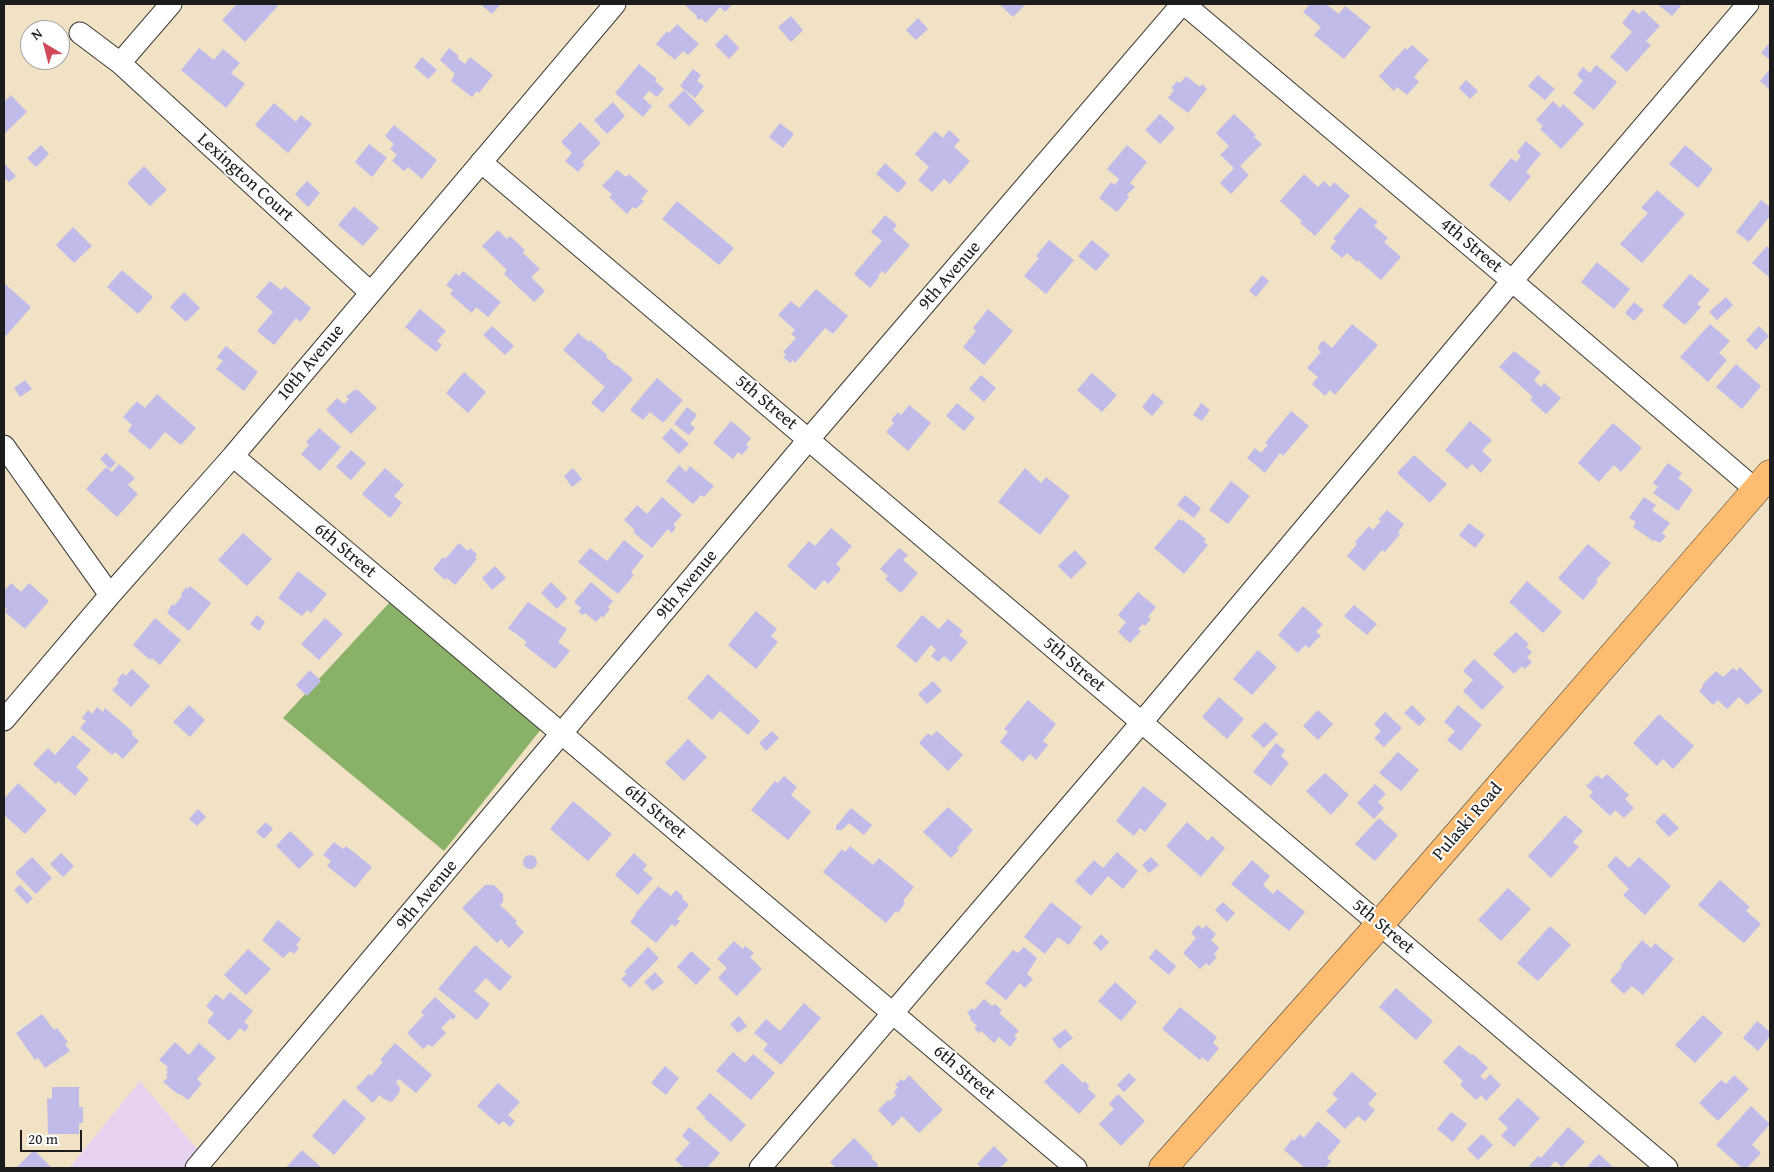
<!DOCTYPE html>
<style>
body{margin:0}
#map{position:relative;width:1774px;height:1172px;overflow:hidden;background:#f1e2c5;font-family:"Gentium Book Plus",serif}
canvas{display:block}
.frame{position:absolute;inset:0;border:5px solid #1c1c1c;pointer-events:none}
.north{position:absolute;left:20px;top:20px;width:50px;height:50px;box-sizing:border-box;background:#fff;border:1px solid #a4a4a4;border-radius:50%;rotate:323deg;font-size:14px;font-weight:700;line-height:20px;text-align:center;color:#1c1c1c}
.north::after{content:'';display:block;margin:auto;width:18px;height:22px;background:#d1495b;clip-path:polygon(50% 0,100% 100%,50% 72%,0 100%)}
.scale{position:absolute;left:20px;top:1130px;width:62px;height:22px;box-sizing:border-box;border:2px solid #1c1c1c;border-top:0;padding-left:6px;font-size:15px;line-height:18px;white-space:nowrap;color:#1c1c1c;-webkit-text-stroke:4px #fff;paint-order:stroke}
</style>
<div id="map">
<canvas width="1774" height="1172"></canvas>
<div class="frame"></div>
<div class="north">N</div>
<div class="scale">20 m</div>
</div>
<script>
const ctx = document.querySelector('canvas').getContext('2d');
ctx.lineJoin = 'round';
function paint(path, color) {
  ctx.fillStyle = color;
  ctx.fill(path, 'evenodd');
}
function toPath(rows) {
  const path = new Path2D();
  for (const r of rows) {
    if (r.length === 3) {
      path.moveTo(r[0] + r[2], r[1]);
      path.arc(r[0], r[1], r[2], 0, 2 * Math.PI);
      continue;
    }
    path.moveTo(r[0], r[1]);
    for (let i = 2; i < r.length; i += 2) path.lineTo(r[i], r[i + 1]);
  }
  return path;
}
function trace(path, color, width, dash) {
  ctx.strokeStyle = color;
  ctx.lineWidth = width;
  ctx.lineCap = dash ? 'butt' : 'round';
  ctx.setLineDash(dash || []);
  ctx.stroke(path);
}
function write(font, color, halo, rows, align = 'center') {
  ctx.font = font + ' "Gentium Book Plus",serif';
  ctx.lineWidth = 4;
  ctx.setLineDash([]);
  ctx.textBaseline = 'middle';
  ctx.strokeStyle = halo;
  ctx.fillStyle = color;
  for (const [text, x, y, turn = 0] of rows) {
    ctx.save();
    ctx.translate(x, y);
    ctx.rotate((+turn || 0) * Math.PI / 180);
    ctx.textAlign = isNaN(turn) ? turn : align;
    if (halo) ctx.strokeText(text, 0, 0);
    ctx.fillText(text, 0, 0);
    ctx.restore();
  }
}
const built = toPath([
 [140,1081,213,1168,69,1168]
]);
const forest = toPath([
 [390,602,542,728,444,851,283,718]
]);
const building = toPath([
 [237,4,276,4,278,6,245,42,222,20],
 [480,4,501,4,492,14],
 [686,4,733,4,725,12,720,7,706,23,701,18,699,20,696,17,697,16,685,5],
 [999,4,1026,4,1013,17],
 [1310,4,1326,4,1339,14,1345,6,1371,27,1344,59,1314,35,1321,27,1303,12],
 [1657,4,1682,4,1672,16],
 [1633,9,1639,14,1643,10,1660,26,1646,41,1651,45,1627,72,1610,57,1632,32,1622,23],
 [791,16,803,30,791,42,778,27],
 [918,18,928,29,916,40,906,30],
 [677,24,699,44,688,55,683,51,675,60,656,44,667,31,669,33],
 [726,34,739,48,729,59,715,45],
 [1770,42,1770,60,1761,53],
 [1412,45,1429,60,1414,77,1419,82,1407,95,1397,87,1394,91,1379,76,1405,48,1407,50],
 [199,48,214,60,223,49,240,63,231,73,245,84,226,108,181,70],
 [449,48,459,56,457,58,465,64,470,57,493,75,479,93,477,91,472,97,451,81,455,74,440,60],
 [422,57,437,70,428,79,414,67],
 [639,64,657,79,655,81,664,89,657,97,649,91,643,98,652,106,643,117,615,93],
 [1596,65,1617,82,1594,110,1573,93,1583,81,1577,75,1583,67,1590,73],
 [693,69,701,75,697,81,704,86,695,98,680,86],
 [1770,69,1770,90,1760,81],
 [1538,75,1555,89,1545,100,1528,86],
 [1186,76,1200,87,1202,84,1207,89,1188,113,1168,98,1174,90,1171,88,1177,81,1180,83],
 [1466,80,1478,91,1470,99,1459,88],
 [684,90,704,111,689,126,668,106],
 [11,95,27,112,4,134,4,102],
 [1553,101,1560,108,1563,104,1584,124,1561,149,1540,129,1543,126,1536,120],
 [613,102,625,116,607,134,594,120],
 [274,103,296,122,301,115,312,124,288,153,255,125],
 [1160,114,1175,128,1160,144,1145,130],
 [1234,114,1256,135,1254,137,1262,144,1240,166,1249,175,1231,194,1220,183,1234,168,1220,155,1229,146,1216,133],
 [580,122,601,143,582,162,585,164,578,172,565,161,572,153,561,142],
 [780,123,794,134,783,148,769,137],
 [394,125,437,160,422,179,408,167,404,171,392,161,397,155,390,149,394,144,385,136],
 [949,130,960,140,954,147,970,161,950,184,944,179,932,192,918,180,929,167,915,154,935,131,943,138],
 [1526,141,1541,154,1526,172,1531,176,1510,202,1489,185,1511,158,1516,162,1521,156,1517,152],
 [369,144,387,158,372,177,355,162],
 [41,145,49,154,36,167,27,158],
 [1127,145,1147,162,1130,183,1135,187,1127,195,1129,197,1117,212,1099,198,1111,182,1115,185,1119,179,1107,169],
 [1685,145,1713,169,1698,188,1669,164],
 [4,163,16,176,9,182,6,179,4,181],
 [885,163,907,183,898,193,876,174],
 [144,166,167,190,150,206,127,183],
 [617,170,626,177,629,174,648,191,641,199,644,201,636,209,633,207,627,214,609,197,612,194,602,186],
 [1304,174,1318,187,1324,181,1330,187,1334,182,1350,196,1315,236,1300,223,1302,221,1280,201],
 [307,181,320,193,308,207,295,194],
 [1657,190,1685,214,1642,263,1620,244,1648,213,1641,208],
 [1761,200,1770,207,1770,216,1749,242,1736,232],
 [677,201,734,248,719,265,662,219],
 [354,206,379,228,363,246,338,225],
 [1360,207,1378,222,1374,226,1388,238,1384,242,1401,257,1381,280,1358,260,1357,262,1347,253,1342,258,1330,248,1336,241,1333,239],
 [885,215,897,225,893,230,910,245,885,274,882,271,878,276,879,277,870,288,854,274,882,241,871,232],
 [73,227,92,246,74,263,56,245],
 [498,230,507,239,510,236,525,250,523,253,540,269,531,277,545,291,534,302,504,274,507,270,482,246],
 [1049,240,1074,260,1046,294,1024,276,1039,258,1036,256],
 [1092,240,1110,255,1096,271,1078,256],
 [1767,246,1770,249,1769,277,1752,263],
 [1597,262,1630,289,1614,309,1581,282],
 [122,270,153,297,138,314,107,287],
 [463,271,501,302,488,317,476,307,472,313,450,294,453,290,446,285,456,273,459,276],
 [1690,274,1710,290,1697,304,1701,307,1685,325,1662,306],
 [1262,275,1269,281,1256,297,1249,291],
 [270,281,281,290,285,286,311,308,301,322,296,318,274,345,257,331,273,312,256,297],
 [4,283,31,307,6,336,4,334],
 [816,289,848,316,833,334,825,328,795,363,793,360,790,363,783,357,786,355,783,352,796,338,791,334,795,330,778,315,791,301,799,308],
 [184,292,200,308,186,322,170,307],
 [1726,297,1733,305,1717,320,1709,312],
 [1634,302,1644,310,1634,321,1625,313],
 [420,309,446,331,437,341,442,345,436,352,405,327],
 [988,309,1013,331,984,365,963,347,976,331,973,328],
 [1352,324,1378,345,1335,395,1330,390,1325,396,1312,384,1318,377,1307,368,1321,352,1318,349,1320,343,1324,341,1332,348],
 [1710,324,1730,341,1719,353,1727,360,1708,382,1680,357],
 [492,326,514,346,505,355,483,335],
 [1759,326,1769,336,1756,350,1746,340],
 [578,333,589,342,590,340,607,355,606,357,616,366,617,365,633,379,603,413,591,403,605,387,563,350],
 [226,346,258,372,244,391,216,369,223,361,217,357],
 [1514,351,1541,372,1534,380,1541,387,1544,383,1561,398,1546,414,1530,400,1533,397,1499,367],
 [1736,364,1761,386,1742,409,1716,387],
 [464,372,486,392,468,413,446,393],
 [1092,373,1117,395,1102,412,1077,390],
 [981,375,996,388,984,402,969,389],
 [657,378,683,400,663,423,650,412,643,420,630,410],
 [25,380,32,389,20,397,14,388],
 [357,389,377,408,351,434,326,410,337,398,344,404,349,399,346,397,354,390,355,391],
 [1153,393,1164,402,1152,416,1142,407],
 [157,394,196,428,181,445,165,432,150,450,128,431,132,425,123,417,137,401,145,408],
 [957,403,975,418,964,431,946,416],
 [1201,403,1210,410,1202,421,1193,415],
 [909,405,931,423,908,451,886,432,894,423,891,420,898,412,901,415],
 [687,407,697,415,690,424,695,428,689,435,674,424],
 [1291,411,1309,426,1283,456,1280,453,1265,473,1247,458,1255,448,1261,453,1268,445,1265,443],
 [731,421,751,438,746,445,749,447,742,455,738,452,733,459,713,443],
 [1470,421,1492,440,1482,451,1492,460,1481,473,1472,464,1467,469,1445,450],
 [1613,423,1642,448,1621,472,1614,465,1599,482,1578,463],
 [319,428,341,447,320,471,301,454,309,445,306,442],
 [671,428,689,444,679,454,662,438],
 [351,450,366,463,351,480,336,467],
 [106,453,116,463,110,469,100,459],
 [1414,455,1447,484,1430,503,1397,473],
 [1668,463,1682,473,1678,478,1693,490,1678,511,1653,493,1658,487,1653,483],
 [119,464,135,478,128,485,138,494,117,517,86,489,106,467,112,472],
 [679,465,686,472,690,466,714,486,704,497,701,495,693,504,666,481],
 [385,468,404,485,394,496,402,503,390,518,362,494],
 [573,468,582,479,572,487,564,476],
 [1025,468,1041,483,1046,477,1070,496,1040,535,998,502],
 [1231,481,1250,496,1228,524,1209,510],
 [1185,495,1201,508,1194,518,1177,505],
 [662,497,682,515,673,525,676,527,672,533,668,529,652,548,633,532,635,530,624,520,637,505,647,514],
 [1644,497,1656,505,1652,510,1670,523,1662,533,1666,536,1660,543,1654,540,1653,541,1633,527,1636,522,1629,518],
 [1387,510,1404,524,1398,532,1400,534,1385,552,1382,550,1364,571,1347,556,1357,544,1355,542,1369,526,1373,530,1381,521,1378,520],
 [1179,519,1182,521,1183,520,1206,539,1204,542,1208,545,1184,574,1154,548],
 [1469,523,1485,535,1475,548,1459,535],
 [831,528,852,546,836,564,841,569,828,584,824,580,815,590,787,566,809,541,815,546],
 [243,533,272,559,247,586,218,560],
 [624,540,644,556,631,572,634,575,618,594,578,562,590,548,607,561],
 [459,543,468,551,470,548,477,554,475,557,477,559,455,585,447,578,445,580,433,569,443,557,445,559],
 [1588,544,1611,563,1596,580,1598,582,1583,600,1558,578],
 [899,548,908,555,903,560,918,573,901,593,885,579,888,576,880,569],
 [1075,550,1087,563,1071,579,1058,566],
 [495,566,506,578,492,590,482,578],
 [298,571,327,594,311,613,307,610,302,616,278,598],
 [1527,581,1562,612,1543,633,1509,602],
 [551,582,567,598,557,609,541,593],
 [591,582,613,601,608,607,610,609,603,618,601,616,596,622,585,613,583,615,578,612,581,608,574,602],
 [11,583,21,592,29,583,49,601,25,629,5,612,7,609,4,606,4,591],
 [190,586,211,603,189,631,167,613,172,604,174,606,182,596,181,594,186,587,188,589],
 [1138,592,1156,607,1148,617,1151,619,1145,626,1143,624,1138,629,1141,631,1130,643,1118,632,1126,622,1118,615],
 [528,602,567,629,558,642,570,651,555,669,524,645,527,642,508,628],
 [1354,605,1377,624,1367,635,1344,616],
 [1303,606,1323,624,1316,632,1321,635,1309,648,1305,645,1298,653,1278,635],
 [756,611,777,629,771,636,778,642,756,669,728,645],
 [257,615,265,622,259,631,250,624],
 [922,615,939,629,948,619,963,631,959,635,968,642,951,662,944,656,938,662,931,656,936,650,931,645,916,663,896,646],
 [155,618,181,640,160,665,152,658,150,660,133,645],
 [325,618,343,634,319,660,301,644],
 [1516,632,1529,644,1526,647,1532,652,1527,657,1532,662,1525,669,1522,666,1514,674,1493,654],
 [1258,650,1277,667,1252,695,1233,679],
 [1474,659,1504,687,1482,710,1463,691,1473,680,1463,671],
 [1740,667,1763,691,1747,705,1739,697,1727,709,1718,700,1713,705,1699,691,1703,687,1702,685,1716,671,1723,677,1733,668,1737,671],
 [132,669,150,686,131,707,112,690,119,683,117,680,123,673,126,676],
 [310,670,321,681,307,696,296,685],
 [708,674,760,721,748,735,720,711,712,720,687,698],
 [933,681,942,691,927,704,918,694],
 [1219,697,1244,719,1227,739,1202,717],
 [1028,700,1056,724,1043,741,1048,745,1036,760,1030,754,1023,762,1000,742,1008,732,1004,729],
 [189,705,205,720,190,737,173,722],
 [1412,705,1426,719,1419,726,1404,713],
 [1458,705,1482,725,1461,751,1447,740,1455,731,1444,722],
 [97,707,103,712,105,708,133,732,131,734,139,741,123,759,115,752,112,755,80,728,86,721,82,718,88,710,92,714],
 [1318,710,1333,724,1318,740,1303,726],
 [1385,712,1402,728,1384,747,1374,738,1381,731,1374,724],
 [1659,714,1694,746,1673,769,1663,759,1657,766,1633,743],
 [1265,722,1278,734,1264,748,1251,736],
 [772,731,779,738,766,751,759,743],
 [937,731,963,755,948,771,919,743,928,733,931,736],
 [73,735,91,750,76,767,89,779,75,796,58,781,56,784,33,764,48,748,55,755],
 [688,739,707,757,684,781,665,763],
 [1276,743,1285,750,1281,756,1289,763,1271,786,1253,772],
 [1398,752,1419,770,1401,791,1379,773],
 [1325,773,1349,795,1331,815,1306,791],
 [1607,774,1629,795,1625,799,1634,808,1624,818,1615,810,1610,816,1589,796,1593,792,1586,786,1597,775,1602,779],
 [784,776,797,787,791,795,811,812,788,840,751,810,775,781,778,783],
 [18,783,47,810,25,834,4,815,4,799],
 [1375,784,1386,794,1378,802,1384,808,1374,819,1357,803],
 [1143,786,1167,804,1145,832,1140,828,1134,836,1116,821],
 [573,801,612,834,588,861,550,829],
 [948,807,973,830,957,848,959,850,951,858,923,832],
 [851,808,872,825,864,835,849,823,842,830,836,830,836,826],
 [198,809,206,817,197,826,189,819],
 [1664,813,1679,828,1669,837,1655,822],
 [1565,815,1583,831,1573,842,1579,847,1551,878,1528,856],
 [1379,818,1398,835,1375,861,1355,844],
 [266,822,273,829,264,839,256,832],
 [1187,822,1208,841,1212,836,1225,848,1201,877,1166,846],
 [290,831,314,854,299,869,276,846],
 [334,842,343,849,346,846,372,867,355,888,327,866,331,861,323,855],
 [850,846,873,865,879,858,914,887,903,901,905,903,898,913,896,911,886,923,823,872,842,849,845,852],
 [1117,852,1138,871,1123,889,1108,876,1091,896,1075,881,1094,860,1103,868],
 [61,853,74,866,63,877,50,864],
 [634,853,647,865,643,870,653,878,638,895,615,875],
 [530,862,7],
 [1616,856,1629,868,1639,857,1671,886,1645,915,1623,895,1629,889,1607,866],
 [32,857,52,878,36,894,15,873],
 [1151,857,1159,865,1149,873,1142,865],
 [1252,860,1270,876,1263,885,1273,894,1277,889,1305,912,1289,931,1231,884],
 [1720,880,1750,907,1746,911,1761,924,1744,943,1698,905],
 [20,885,33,898,27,904,14,890],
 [485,885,494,885,503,894,503,902,500,905,517,921,515,923,524,932,509,948,501,939,497,943,462,908],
 [658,886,671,896,676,890,683,896,682,898,689,905,677,919,680,921,675,927,672,924,656,943,630,922,636,915,635,914],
 [1508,888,1531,909,1501,941,1478,920],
 [1051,902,1082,927,1069,945,1058,937,1045,954,1024,937],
 [1223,902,1235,913,1227,922,1215,910],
 [278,920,301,939,296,945,299,948,294,954,290,951,283,958,262,940],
 [1198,925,1203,929,1206,925,1216,934,1211,940,1219,948,1214,954,1217,957,1209,966,1206,963,1200,969,1183,953,1196,938,1191,933],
 [1550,926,1571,945,1538,981,1517,963],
 [1101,934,1109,942,1101,951,1093,943],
 [1642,940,1651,948,1655,943,1674,959,1643,995,1632,986,1624,994,1610,981,1622,967,1620,966],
 [734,941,743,949,745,946,754,953,750,957,762,969,737,996,718,978,727,968,717,959],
 [475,945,512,977,500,991,486,978,474,991,490,1004,477,1020,438,989],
 [648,947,659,958,630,988,621,979,627,974,624,972],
 [1024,947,1037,958,1027,974,1033,979,1025,988,1020,983,1006,1000,985,983,1013,950,1018,953],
 [248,949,271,969,246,995,224,975],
 [1156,949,1176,966,1169,975,1149,958],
 [691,951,711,969,696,985,677,967],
 [655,972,664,982,653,991,644,982],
 [1115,982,1137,1002,1121,1021,1098,1001],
 [1396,988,1433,1021,1416,1040,1379,1007],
 [230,992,253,1011,244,1022,249,1026,245,1032,240,1028,229,1041,207,1022,214,1013,206,1006,216,994,223,1000],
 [435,997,456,1016,453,1020,451,1018,441,1028,446,1033,432,1047,429,1044,423,1049,407,1033,424,1015,421,1012],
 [984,999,992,1006,995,1004,1002,1010,999,1013,1019,1031,1014,1036,1017,1038,1010,1047,999,1037,994,1043,981,1031,979,1033,974,1028,977,1026,970,1019,971,1017,967,1013,972,1008,974,1010],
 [804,1003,821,1018,781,1065,763,1050,768,1044,754,1033,766,1019,780,1031],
 [1180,1007,1217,1037,1213,1043,1219,1048,1208,1062,1202,1057,1200,1060,1162,1029],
 [42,1014,54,1030,57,1028,68,1042,65,1044,70,1051,45,1068,38,1058,35,1060,16,1033],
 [1703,1015,1723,1033,1695,1063,1675,1045],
 [739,1016,747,1026,738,1033,730,1024],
 [1757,1021,1770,1032,1770,1036,1758,1051,1743,1038],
 [1065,1029,1073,1038,1059,1049,1052,1039],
 [175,1042,189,1055,199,1043,216,1058,197,1079,202,1084,188,1100,180,1094,179,1095,163,1082,168,1077,166,1075,168,1072,166,1070,168,1067,159,1060],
 [395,1043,432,1075,416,1093,399,1079,396,1082,400,1088,399,1093,392,1102,386,1100,379,1095,373,1103,356,1088,369,1074,371,1076,383,1062,380,1060],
 [1459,1045,1471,1055,1473,1054,1488,1068,1480,1076,1485,1080,1490,1074,1501,1085,1486,1101,1481,1095,1476,1100,1460,1085,1463,1081,1443,1062],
 [733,1052,745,1063,753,1054,775,1073,751,1100,716,1071],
 [1062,1063,1083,1083,1085,1081,1090,1087,1087,1088,1096,1096,1079,1114,1044,1082],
 [665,1066,679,1078,666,1095,651,1083],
 [1352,1072,1377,1094,1368,1104,1375,1110,1365,1122,1358,1116,1345,1129,1326,1111,1338,1099,1332,1094],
 [1129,1073,1136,1080,1124,1092,1117,1085],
 [909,1075,943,1110,919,1133,902,1116,893,1126,878,1110,888,1100,890,1101,896,1095,894,1092,898,1087,895,1085,901,1079,904,1081],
 [1734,1075,1749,1089,1718,1121,1699,1103,1721,1080,1726,1084],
 [498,1083,520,1102,508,1115,515,1121,510,1127,503,1121,499,1125,477,1106],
 [52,1087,79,1087,79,1107,83,1107,83,1123,79,1123,79,1134,48,1134,47,1098,52,1099],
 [710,1093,746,1125,731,1142,704,1118,705,1117,696,1108],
 [1118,1094,1145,1121,1121,1146,1099,1124,1114,1109,1109,1104],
 [1518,1098,1540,1118,1514,1147,1501,1136,1508,1128,1498,1119],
 [344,1099,366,1118,334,1155,312,1136],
 [1751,1106,1770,1124,1752,1145,1761,1153,1747,1168,1742,1168,1716,1145],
 [1451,1112,1467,1124,1453,1142,1437,1129],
 [1318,1121,1341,1141,1327,1158,1331,1161,1325,1168,1305,1168,1284,1150,1292,1139,1294,1141,1300,1134,1304,1138],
 [689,1127,720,1153,707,1168,685,1168,675,1160,690,1143,682,1136],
 [1568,1127,1585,1142,1562,1167,1555,1161,1549,1168,1532,1168,1529,1166,1538,1156,1541,1158],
 [1482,1134,1493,1145,1478,1160,1467,1149],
 [854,1138,873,1157,871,1158,877,1163,878,1168,836,1168,830,1162],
 [994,1146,1008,1160,1000,1168,982,1168,977,1164],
 [34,1150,52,1168,16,1168],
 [302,1150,322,1168,286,1168],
 [1599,1154,1614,1168,1586,1168]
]);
const minor = toPath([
 [1184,4,1512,281,1756,490],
 [80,33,120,63,370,292],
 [120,63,171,4],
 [481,162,1667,1168],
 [4,446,110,595],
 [233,456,1076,1168],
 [4,720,110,595,233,456,615,4],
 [196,1168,809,439,1182,4],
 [760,1168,1142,722,1512,281,1748,4]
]);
const major = toPath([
 [1163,1168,1380,924,1770,474]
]);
const streetNames = [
 ["Lexington Court",245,178,42],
 ["4th Street",1471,246,40],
 ["9th Avenue",950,276,-49],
 ["10th Avenue",311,363,-50],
 ["5th Street",766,403,40],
 ["6th Street",345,551,40],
 ["9th Avenue",687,585,-50],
 ["5th Street",1074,665,40],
 ["6th Street",655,812,40],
 ["Pulaski Road",1468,822,-49],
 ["9th Avenue",427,895,-50],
 ["5th Street",1383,927,40],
 ["6th Street",964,1073,40]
];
paint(built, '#e7d2ef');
paint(forest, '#89b268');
paint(building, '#c1bbea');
trace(minor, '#3c3a35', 23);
trace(major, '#3c3a35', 29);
trace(minor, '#fff', 21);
trace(major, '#febc70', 28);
write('18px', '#1c1c1c', '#fff', streetNames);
</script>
